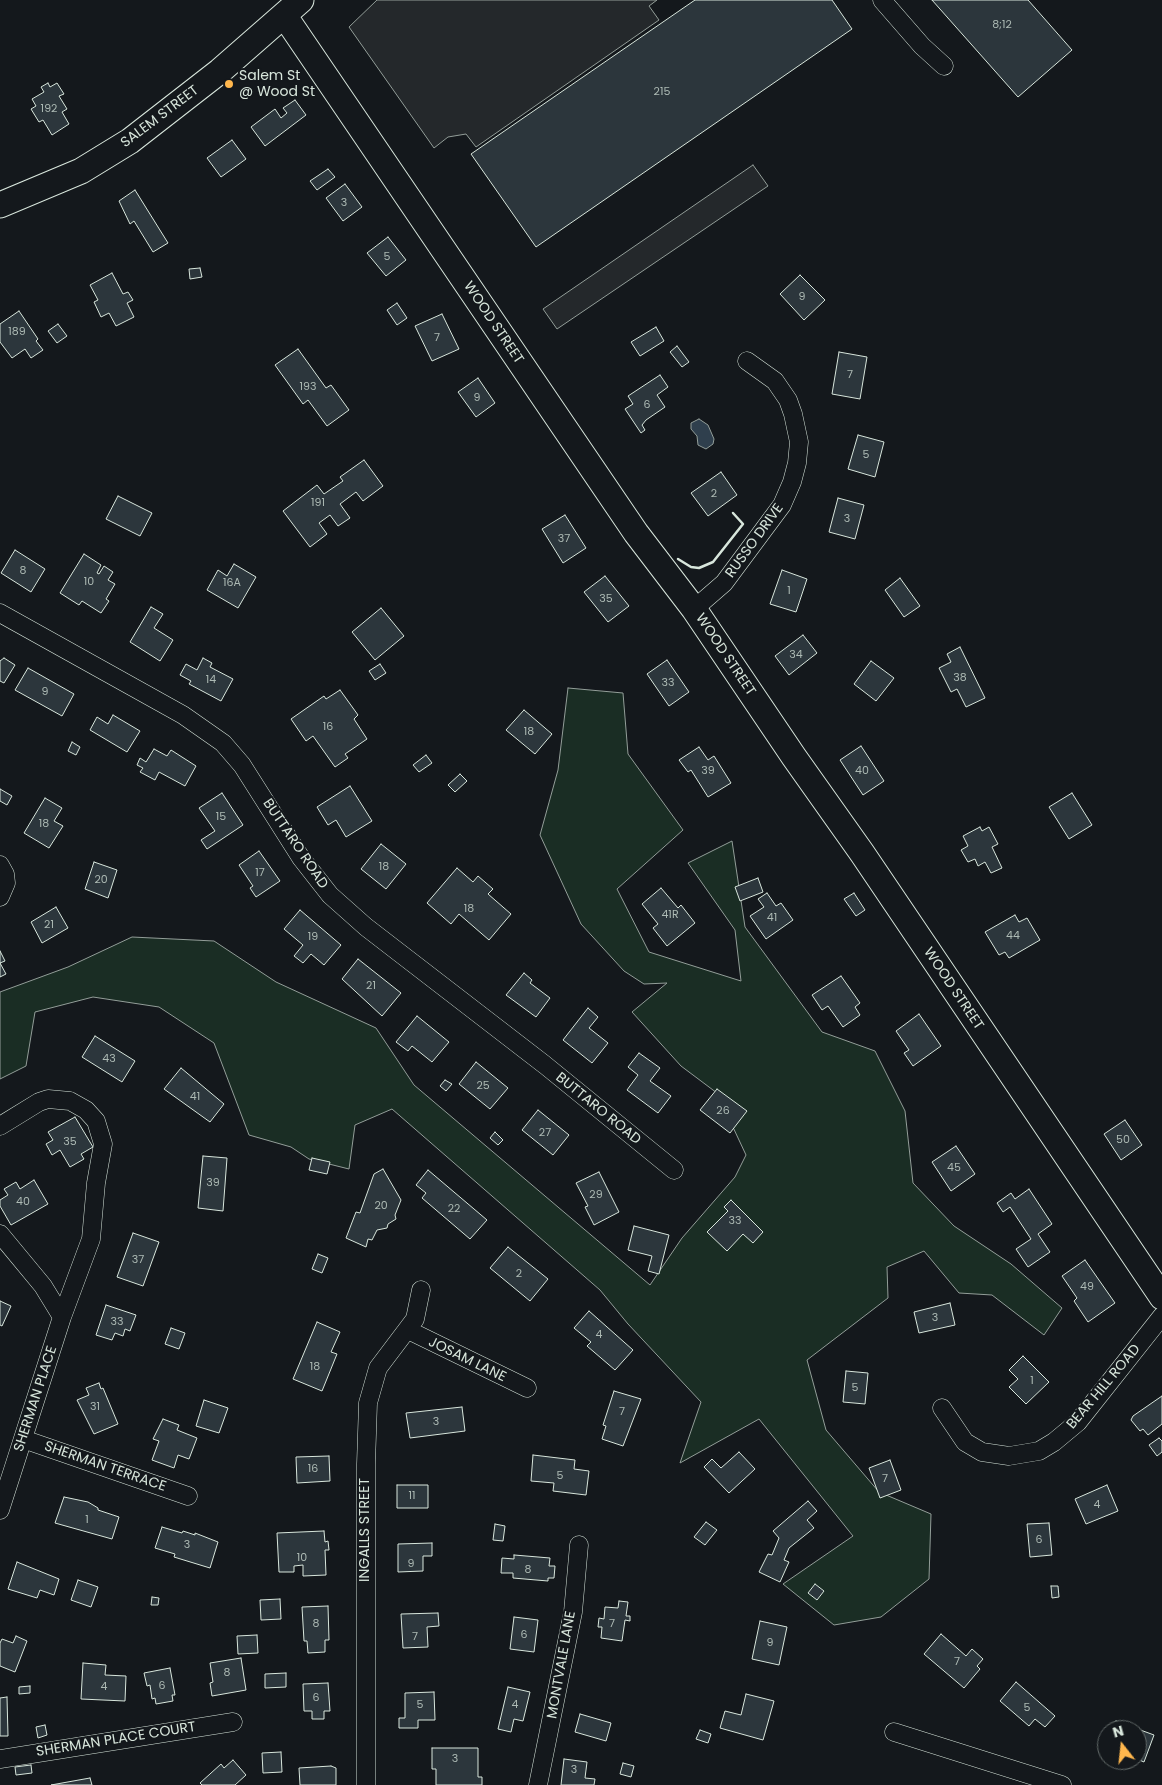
<!DOCTYPE html>
<style>
body{margin:0}
#map{position:relative;width:1162px;height:1785px;overflow:hidden;background:#14181c;font-family:Poppins,sans-serif}
canvas{display:block}
.north{position:absolute;left:1097px;top:1720px;width:50px;height:50px;box-sizing:border-box;background:#14181c;border:1px solid #626a69;border-radius:50%;rotate:344deg;font-size:14px;font-weight:700;line-height:20px;text-align:center;color:#d8e6dc}
.north::after{content:'';display:block;margin:auto;width:18px;height:22px;background:#ffb74d;clip-path:polygon(50% 0,100% 100%,50% 72%,0 100%)}
</style>
<div id="map">
<canvas width="1162" height="1785"></canvas>
<div class="north">N</div>
</div>
<script>
const ctx = document.querySelector('canvas').getContext('2d');
ctx.lineJoin = 'round';
function paint(path, color) {
  ctx.fillStyle = color;
  ctx.fill(path, 'evenodd');
}
function toPath(rows) {
  const path = new Path2D();
  for (const r of rows) {
    path.moveTo(r[0], r[1]);
    for (let i = 2; i < r.length; i += 2) path.lineTo(r[i], r[i + 1]);
  }
  return path;
}
function trace(path, color, width, dash) {
  ctx.strokeStyle = color;
  ctx.lineWidth = width;
  ctx.lineCap = dash ? 'butt' : 'round';
  ctx.setLineDash(dash || []);
  ctx.stroke(path);
}
function write(font, color, halo, rows, align = 'center') {
  ctx.font = font + ' Poppins,sans-serif';
  ctx.lineWidth = 4;
  ctx.setLineDash([]);
  ctx.textBaseline = 'middle';
  ctx.strokeStyle = halo;
  ctx.fillStyle = color;
  for (const [text, x, y, turn = 0] of rows) {
    ctx.save();
    ctx.translate(x, y);
    ctx.rotate((+turn || 0) * Math.PI / 180);
    ctx.textAlign = isNaN(turn) ? turn : align;
    if (halo) ctx.strokeText(text, 0, 0);
    ctx.fillText(text, 0, 0);
    ctx.restore();
  }
}
const green = toPath([
 [568,688,623,693,628,754,683,830,617,889,649,952,741,981,735,930,688,863,732,841,745,927,822,1032,875,1051,905,1111,913,1183,954,1226,1011,1264,1062,1308,1044,1335,992,1295,959,1293,924,1251,887,1267,888,1298,807,1360,826,1430,879,1492,931,1514,929,1579,881,1617,834,1625,783,1584,853,1536,759,1419,680,1463,701,1402,628,1324,600,1290,392,1109,355,1125,349,1169,309,1159,291,1147,249,1135,214,1043,159,1007,93,997,35,1012,26,1066,0,1079,0,992,68,967,132,937,214,941,276,982,376,1028,414,1085,650,1285,682,1238,735,1177,746,1155,717,1093,681,1066,632,1012,667,983,644,984,624,971,581,924,540,835,558,770,568,688]
]);
const parking = toPath([
 [377,0,657,0,649,6,659,20,476,147,466,134,448,137,434,148,349,27,377,0],
 [753,165,768,186,557,329,543,309,753,165]
]);
const water = toPath([
 [699,419,708,425,714,439,713,444,706,449,698,445,697,436,691,429,691,423,699,419]
]);
const building = toPath([
 [695,0,832,0,852,29,536,247,471,154,695,0],
 [932,0,1028,0,1072,50,1018,97,932,0],
 [48,83,50,87,57,83,64,94,59,96,67,109,62,112,69,124,52,135,43,120,39,122,31,109,36,106,32,99,44,92,41,87,48,83],
 [295,100,306,115,265,146,251,127,275,109,281,118,287,113,283,108,295,100],
 [232,140,246,159,221,177,207,158,232,140],
 [328,169,335,177,317,190,310,181,328,169],
 [345,184,362,207,343,221,326,198,345,184],
 [135,190,168,243,153,252,134,221,130,224,119,201,135,190],
 [388,237,406,260,386,276,367,253,388,237],
 [200,268,202,277,190,279,189,269,200,268],
 [112,273,123,294,128,292,133,300,127,303,134,317,116,326,109,313,101,317,94,302,98,300,90,285,112,273],
 [800,275,825,300,804,320,780,294,800,275],
 [397,303,407,318,397,325,387,310,397,303],
 [19,311,38,339,36,341,43,350,31,358,25,349,12,358,0,342,0,324,19,311],
 [442,314,459,349,432,361,415,326,442,314],
 [58,324,67,336,57,343,48,331,58,324],
 [656,327,664,341,640,356,631,342,656,327],
 [677,346,689,362,682,367,670,352,677,346],
 [298,349,326,388,331,385,349,410,327,426,308,400,303,404,275,365,298,349],
 [839,352,867,357,860,399,832,394,839,352],
 [660,375,668,387,657,395,665,407,646,420,642,425,645,430,641,433,625,409,633,404,628,396,660,375],
 [478,378,495,403,476,417,458,392,478,378],
 [858,435,884,442,875,477,848,469,858,435],
 [364,460,383,486,363,501,356,492,340,504,350,518,338,526,330,515,319,523,327,534,310,547,283,511,317,485,324,494,343,481,340,477,364,460],
 [721,472,737,495,708,516,691,493,721,472],
 [118,496,152,513,140,536,106,519,118,496],
 [838,498,864,505,855,539,829,532,838,498],
 [565,515,586,548,563,563,542,529,565,515],
 [15,550,45,569,31,592,1,573,15,550],
 [84,554,101,565,97,573,99,574,104,566,113,572,108,580,115,584,106,599,109,601,101,613,82,601,79,605,60,593,84,554],
 [234,564,256,577,238,608,207,590,218,570,227,576,234,564],
 [782,570,807,579,796,612,770,604,782,570],
 [605,576,629,606,608,622,584,592,605,576],
 [900,578,920,606,904,617,885,590,900,578],
 [151,607,163,614,154,628,173,640,160,661,130,642,151,607],
 [381,608,404,636,375,660,352,632,381,608],
 [803,635,817,653,789,675,775,656,803,635],
 [960,647,985,698,966,707,957,689,951,692,939,668,951,662,947,654,960,647],
 [4,658,15,665,4,683,0,681,0,661,4,658],
 [203,658,212,663,210,667,233,679,221,701,189,684,191,681,180,675,186,664,197,670,203,658],
 [667,660,689,692,669,706,647,674,667,660],
 [871,661,894,678,876,701,854,684,871,661],
 [380,664,386,673,375,680,369,671,380,664],
 [28,668,74,694,62,716,15,690,28,668],
 [340,690,358,715,354,719,367,739,345,754,348,758,335,767,313,736,306,741,291,719,324,696,326,699,340,690],
 [524,710,552,734,535,754,506,730,524,710],
 [113,715,140,731,127,752,90,730,97,717,108,724,113,715],
 [72,742,80,747,76,755,68,751,72,742],
 [861,746,884,781,863,795,840,760,861,746],
 [699,747,708,760,714,756,731,783,708,797,691,770,688,772,679,760,699,747],
 [154,749,167,756,171,750,196,766,185,786,159,772,155,780,140,772,143,768,137,765,140,758,146,762,154,749],
 [426,755,432,763,419,772,413,765,426,755],
 [460,774,467,781,455,792,448,785,460,774],
 [350,786,372,821,346,837,336,820,328,825,317,807,350,786],
 [0,789,12,796,7,805,0,801,0,789],
 [222,793,243,825,207,849,201,840,215,831,199,808,222,793],
 [1072,793,1092,825,1069,839,1049,807,1072,793],
 [45,798,62,808,54,821,63,826,49,848,24,833,45,798],
 [980,827,982,831,989,827,998,844,992,847,1002,868,991,873,985,862,978,866,975,859,968,862,961,850,968,846,963,836,980,827],
 [381,844,406,864,386,889,361,869,381,844],
 [259,851,280,881,256,897,250,888,253,886,239,865,259,851],
 [94,862,117,870,108,898,85,889,94,862],
 [457,868,473,882,478,876,493,889,488,894,511,914,489,940,459,914,451,924,427,903,457,868],
 [758,878,763,892,740,901,735,887,758,878],
 [661,888,678,908,681,905,695,923,667,946,653,928,658,924,642,904,661,888],
 [767,893,776,906,781,903,793,920,766,939,750,916,764,907,758,899,767,893],
 [854,893,865,910,856,916,844,899,854,893],
 [56,907,68,928,42,943,31,922,56,907],
 [300,910,341,945,324,965,311,954,303,963,294,956,303,945,284,929,300,910],
 [1015,915,1019,922,1027,918,1040,940,1009,958,1005,952,999,955,985,932,1015,915],
 [0,951,5,961,0,963,6,974,0,977,0,951],
 [358,959,401,993,382,1016,342,979,358,959],
 [524,973,532,980,530,983,550,998,536,1017,506,995,524,973],
 [841,976,860,1003,855,1007,860,1015,843,1027,828,1006,822,1010,812,995,841,976],
 [588,1008,598,1017,589,1028,608,1043,592,1063,563,1040,588,1008],
 [919,1014,941,1046,913,1066,904,1053,909,1050,896,1031,919,1014],
 [417,1016,449,1042,432,1062,412,1046,408,1051,396,1042,417,1016],
 [95,1036,135,1061,122,1082,82,1057,95,1036],
 [639,1053,660,1068,650,1081,671,1096,658,1113,627,1090,638,1075,628,1067,639,1053],
 [476,1062,508,1088,490,1109,459,1084,476,1062],
 [181,1068,224,1104,210,1122,164,1089,181,1068],
 [445,1080,452,1084,446,1091,440,1086,445,1080],
 [717,1089,747,1111,730,1133,700,1110,717,1089],
 [538,1110,569,1135,553,1155,522,1130,538,1110],
 [75,1117,93,1147,81,1154,84,1159,70,1167,60,1150,52,1155,46,1144,53,1140,48,1132,75,1117],
 [1125,1120,1142,1145,1121,1160,1104,1134,1125,1120],
 [495,1132,503,1140,498,1145,490,1138,495,1132],
 [956,1146,975,1174,951,1191,932,1162,956,1146],
 [203,1156,227,1158,223,1211,198,1208,203,1156],
 [312,1158,330,1162,327,1174,309,1170,312,1158],
 [383,1169,401,1200,395,1215,396,1219,388,1224,387,1228,377,1230,372,1240,368,1239,366,1247,346,1238,356,1212,360,1213,374,1174,383,1169],
 [428,1170,487,1220,470,1239,422,1198,426,1193,416,1185,428,1170],
 [599,1172,619,1212,594,1225,585,1207,588,1206,576,1183,599,1172],
 [34,1180,48,1204,11,1225,0,1206,0,1200,8,1195,4,1189,16,1182,20,1189,34,1180],
 [1029,1189,1052,1224,1038,1234,1050,1252,1028,1267,1016,1249,1031,1239,1010,1207,1003,1212,997,1203,1011,1193,1015,1199,1029,1189],
 [731,1200,763,1232,753,1243,743,1234,727,1251,707,1232,728,1211,724,1207,731,1200],
 [634,1226,669,1235,659,1274,648,1271,652,1256,628,1250,634,1226],
 [133,1233,159,1242,143,1286,117,1277,133,1233],
 [508,1247,548,1279,530,1301,490,1268,508,1247],
 [318,1254,328,1258,322,1273,312,1269,318,1254],
 [1085,1260,1115,1303,1088,1322,1074,1301,1077,1298,1062,1276,1085,1260],
 [0,1301,11,1306,2,1326,0,1325,0,1301],
 [950,1303,955,1325,919,1333,914,1312,950,1303],
 [106,1305,136,1315,130,1331,125,1329,123,1336,115,1333,112,1340,96,1335,106,1305],
 [589,1311,633,1350,615,1370,587,1346,591,1342,574,1328,589,1311],
 [317,1322,340,1332,331,1352,337,1354,322,1391,293,1379,317,1322],
 [171,1328,185,1333,179,1349,165,1344,171,1328],
 [1023,1356,1049,1382,1026,1404,1009,1387,1018,1379,1009,1370,1023,1356],
 [846,1371,868,1373,865,1404,843,1402,846,1371],
 [99,1383,101,1389,103,1388,118,1424,94,1434,77,1400,89,1395,86,1388,99,1383],
 [614,1391,641,1399,623,1446,602,1439,606,1426,603,1425,614,1391],
 [1162,1396,1162,1424,1148,1435,1143,1429,1140,1431,1131,1420,1133,1416,1162,1396],
 [204,1400,228,1408,219,1433,196,1426,204,1400],
 [462,1407,465,1431,410,1438,406,1413,462,1407],
 [163,1419,179,1425,177,1430,197,1438,189,1459,178,1455,174,1468,152,1460,159,1441,153,1439,163,1419],
 [1159,1438,1162,1441,1162,1452,1157,1456,1149,1445,1159,1438],
 [739,1452,755,1469,729,1493,704,1467,712,1459,721,1468,739,1452],
 [533,1455,575,1460,574,1469,589,1471,586,1495,553,1491,554,1483,531,1481,533,1455],
 [329,1456,330,1481,297,1483,296,1457,329,1456],
 [890,1460,901,1490,880,1498,869,1468,890,1460],
 [397,1485,428,1485,428,1508,397,1508,397,1485],
 [1107,1485,1118,1511,1086,1524,1075,1499,1107,1485],
 [64,1497,88,1502,98,1508,98,1510,119,1517,112,1539,55,1523,64,1497],
 [808,1501,817,1511,807,1520,814,1528,789,1548,784,1560,789,1562,780,1582,759,1572,768,1554,772,1555,779,1538,773,1531,808,1501],
 [706,1522,717,1530,705,1545,694,1537,706,1522],
 [1049,1523,1052,1555,1030,1557,1027,1524,1049,1523],
 [495,1524,505,1526,503,1541,493,1540,495,1524],
 [162,1527,182,1533,183,1531,195,1535,195,1533,218,1542,210,1568,174,1557,175,1554,155,1548,162,1527],
 [324,1531,325,1542,328,1541,329,1550,325,1550,326,1575,303,1576,303,1565,294,1566,294,1572,279,1572,277,1533,324,1531],
 [432,1543,432,1556,423,1556,423,1571,398,1572,398,1544,432,1543],
 [514,1555,550,1558,549,1566,555,1566,554,1578,548,1578,548,1581,513,1578,513,1573,501,1573,502,1558,514,1559,514,1555],
 [17,1562,59,1579,54,1595,40,1590,37,1598,8,1589,17,1562],
 [78,1580,98,1587,91,1607,71,1600,78,1580],
 [815,1584,824,1591,817,1600,808,1593,815,1584],
 [1051,1586,1058,1586,1059,1597,1052,1598,1051,1586],
 [152,1597,159,1598,158,1605,151,1605,152,1597],
 [280,1599,281,1619,261,1620,260,1600,280,1599],
 [619,1601,628,1602,626,1616,630,1616,630,1621,625,1620,622,1641,601,1638,602,1627,598,1627,599,1618,604,1619,605,1607,618,1608,619,1601],
 [328,1606,329,1640,325,1640,325,1652,308,1653,307,1641,304,1641,302,1607,328,1606],
 [438,1613,439,1626,427,1627,428,1647,403,1648,401,1614,438,1613],
 [514,1617,538,1620,534,1652,510,1649,514,1617],
 [760,1621,787,1627,779,1665,752,1659,760,1621],
 [941,1634,966,1656,972,1649,983,1659,977,1666,980,1669,964,1688,924,1654,941,1634],
 [257,1635,258,1653,238,1654,237,1636,257,1635],
 [16,1636,27,1641,15,1672,0,1666,0,1643,2,1639,13,1643,16,1636],
 [241,1658,246,1690,212,1696,210,1683,213,1682,210,1663,241,1658],
 [83,1663,106,1665,105,1675,126,1676,125,1701,81,1699,83,1663],
 [170,1668,175,1695,172,1695,173,1701,156,1704,155,1698,152,1699,150,1685,147,1686,144,1673,170,1668],
 [286,1673,286,1687,265,1688,265,1674,286,1673],
 [1016,1682,1055,1716,1045,1727,1035,1719,1029,1726,1000,1701,1016,1682],
 [328,1683,330,1711,324,1711,324,1719,312,1719,312,1711,304,1711,303,1684,328,1683],
 [30,1686,30,1693,19,1694,19,1687,30,1686],
 [508,1687,530,1692,523,1721,514,1719,511,1732,498,1729,508,1687],
 [434,1692,435,1720,418,1720,418,1728,399,1728,399,1718,405,1718,405,1693,434,1692],
 [746,1694,774,1701,763,1740,720,1728,725,1711,741,1715,746,1694],
 [7,1697,8,1736,0,1736,0,1698,7,1697],
 [580,1714,611,1723,606,1741,575,1732,580,1714],
 [1116,1721,1154,1735,1144,1762,1137,1759,1137,1730,1113,1730,1116,1721],
 [45,1725,47,1735,38,1738,36,1727,45,1725],
 [700,1730,711,1734,708,1743,696,1739,700,1730],
 [432,1748,478,1748,478,1777,482,1777,482,1785,436,1785,436,1769,432,1769,432,1748],
 [281,1752,282,1772,263,1773,262,1753,281,1752],
 [564,1759,587,1762,585,1778,595,1779,594,1785,561,1785,564,1759],
 [233,1760,246,1775,235,1785,202,1785,200,1783,221,1764,224,1768,233,1760],
 [623,1763,634,1766,631,1777,620,1774,623,1763],
 [31,1765,32,1773,16,1775,15,1767,31,1765],
 [331,1766,336,1768,336,1785,300,1785,299,1768,331,1766],
 [90,1778,92,1785,51,1785,90,1778]
]);
const street = toPath([
 [882,0,922,46,944,66],
 [694,609,724,583,782,505,792,482,797,463,799,442,793,414,788,400,775,381,747,361],
 [0,613,183,715,223,743,242,765,301,858,330,895,366,927,545,1065,674,1170],
 [0,865,5,874,6,883,0,897],
 [0,1126,39,1102,48,1099,70,1101,86,1110,96,1121,103,1144,96,1183,91,1239,62,1317,0,1510],
 [0,1234,43,1286,62,1317],
 [408,1330,527,1388],
 [942,1408,965,1442,982,1452,1009,1456,1039,1451,1054,1442,1078,1422,1162,1316],
 [23,1439,188,1496],
 [894,1732,1062,1785],
 [0,1759,233,1722],
 [366,1785,366,1464,368,1403,378,1368,415,1319,421,1290],
 [538,1785,573,1612,579,1545]
]);
const secondary = toPath([
 [284,15,636,533,694,609,794,757,862,853,1162,1297],
 [0,205,81,171,130,141,220,71,301,0]
]);
const wall = toPath([
 [678,559,691,567,699,568,713,562,743,524,733,513]
]);
const markers = [
 [229,84,5,"#ffb74d"]
];
const numberNames = [
 ["8;12",1002,25],
 ["215",662,92],
 ["192",49,109],
 ["3",344,203],
 ["5",387,257],
 ["9",802,297],
 ["189",17,332],
 ["7",437,338],
 ["7",850,375],
 ["193",308,387],
 ["9",477,398],
 ["6",647,405],
 ["5",866,455],
 ["2",714,494],
 ["191",318,503],
 ["3",847,519],
 ["37",564,539],
 ["8",23,571],
 ["10",89,582],
 ["16A",232,583],
 ["1",789,591],
 ["35",606,599],
 ["34",796,655],
 ["38",960,678],
 ["14",211,680],
 ["33",668,683],
 ["9",45,692],
 ["16",328,727],
 ["18",529,732],
 ["39",708,771],
 ["40",862,771],
 ["15",221,817],
 ["18",44,824],
 ["18",384,867],
 ["17",260,873],
 ["20",101,880],
 ["18",469,909],
 ["41R",670,915],
 ["41",772,918],
 ["21",49,925],
 ["44",1013,936],
 ["19",313,937],
 ["21",371,986],
 ["43",109,1059],
 ["25",483,1086],
 ["41",195,1097],
 ["26",723,1111],
 ["27",545,1133],
 ["50",1123,1140],
 ["35",70,1142],
 ["45",954,1168],
 ["39",213,1183],
 ["29",596,1195],
 ["40",23,1202],
 ["20",381,1206],
 ["22",454,1209],
 ["33",735,1221],
 ["37",138,1260],
 ["2",519,1274],
 ["49",1087,1287],
 ["3",935,1318],
 ["33",117,1322],
 ["4",599,1335],
 ["18",315,1367],
 ["1",1032,1381],
 ["5",855,1388],
 ["31",95,1407],
 ["7",622,1412],
 ["3",436,1422],
 ["16",313,1469],
 ["5",560,1476],
 ["7",885,1479],
 ["11",412,1496],
 ["4",1097,1505],
 ["1",87,1520],
 ["6",1039,1540],
 ["3",187,1545],
 ["10",302,1558],
 ["9",411,1564],
 ["8",528,1570],
 ["8",316,1624],
 ["7",612,1624],
 ["6",524,1635],
 ["7",415,1637],
 ["9",770,1643],
 ["7",957,1662],
 ["8",227,1673],
 ["6",162,1686],
 ["4",104,1687],
 ["6",316,1698],
 ["5",420,1705],
 ["4",515,1705],
 ["5",1027,1708],
 ["3",455,1759],
 ["3",574,1770]
];
const poiNames = [
 ["Salem St",239,76],
 ["@ Wood St",239,92]
];
const streetNames = [
 ["SALEM STREET",160,117,-37],
 ["WOOD STREET",493,323,56],
 ["RUSSO DRIVE",755,541,-54],
 ["WOOD STREET",725,655,56],
 ["BUTTARO ROAD",295,844,56],
 ["WOOD STREET",953,989,56],
 ["BUTTARO ROAD",598,1109,39],
 ["JOSAM LANE",467,1360,26],
 ["BEAR HILL ROAD",1104,1387,-50],
 ["SHERMAN PLACE",36,1399,-72],
 ["SHERMAN TERRACE",105,1467,19],
 ["INGALLS STREET",365,1530,-90],
 ["MONTVALE LANE",562,1665,-80],
 ["SHERMAN PLACE COURT",116,1740,-9]
];
paint(green, '#1a2d24');
trace(green, '#939e99', 1);
paint(parking, '#24282b');
trace(parking, '#939e99', 1);
paint(water, '#2f3f4d');
trace(water, '#939e99', 1);
paint(building, '#2c363c');
trace(building, '#d8e6dc', 1);
trace(street, '#d8e6dc', 19);
trace(secondary, '#d8e6dc', 27);
trace(street, '#14181c', 18);
trace(secondary, '#14181c', 25);
trace(wall, '#d8e6dc', 2.5);
for (const [x, y, r, color] of markers) {
  const dot = new Path2D();
  dot.arc(x, y, r, 0, 2 * Math.PI);
  ctx.fillStyle = color;
  ctx.fill(dot);
  trace(dot, '#14181c', 2);
}
write('11px', '#adbab4', null, numberNames);
write('14px', '#d8e6dc', '#14181c', poiNames, 'left');
write('14px', '#d8e6dc', '#14181c', streetNames);
</script>
